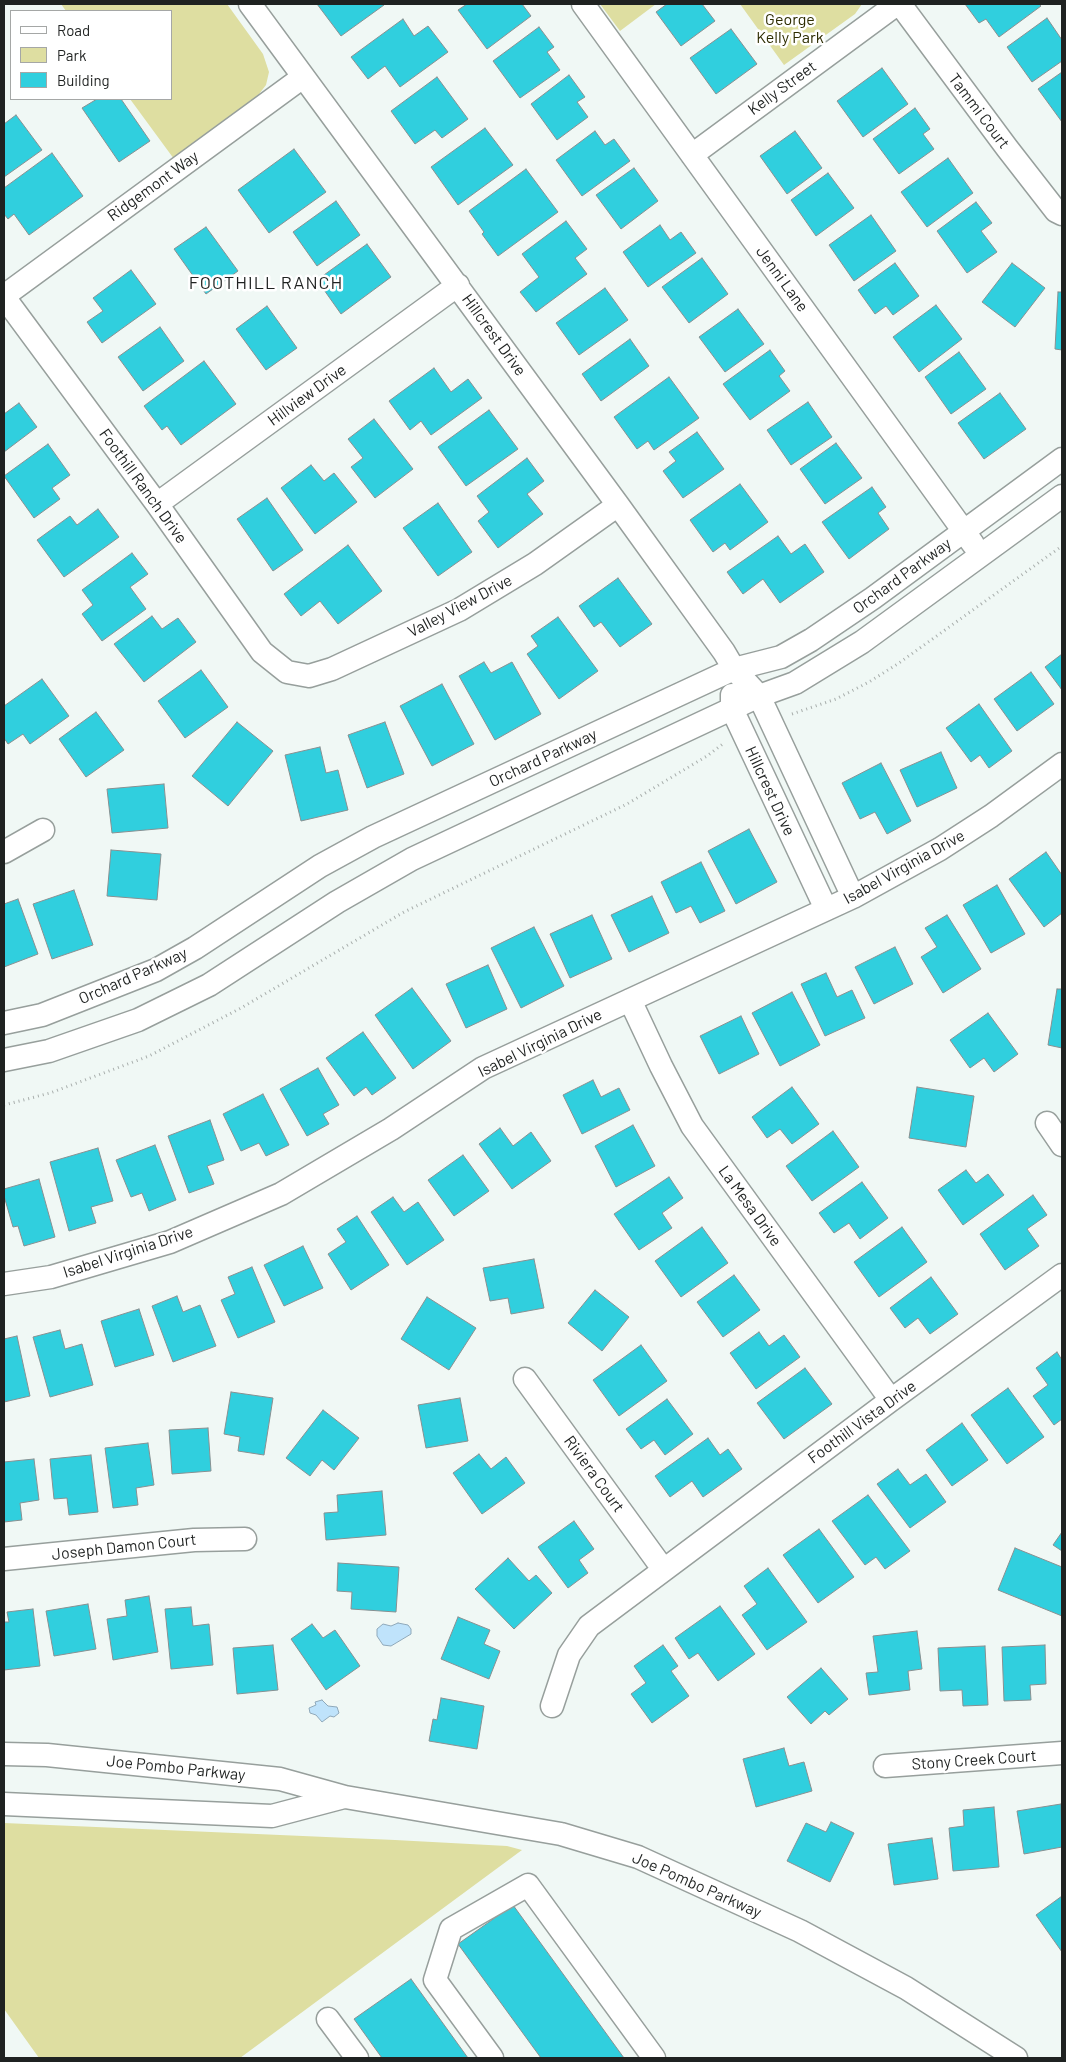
<!DOCTYPE html>
<style>
body{margin:0}
#map{position:relative;width:1066px;height:2062px;overflow:hidden;background:#f0f8f5;font-family:Barlow,sans-serif}
canvas{display:block}
.frame{position:absolute;inset:0;border:5px solid #1f2221;pointer-events:none}
.legend{position:absolute;left:10px;top:10px;width:162px;height:90px;box-sizing:border-box;background:#fff;border:1px solid #a5a7a6;margin:0;padding:6px 9px;list-style:none;font-size:15px;color:#1f2221}
.legend li{display:flex;align-items:center;gap:10px;height:25px}
.legend b{width:25px;border:1px solid #a5a7a6}
</style>
<div id="map">
<canvas width="1066" height="2062"></canvas>
<div class="frame"></div>
<ul class="legend">
<li><b style="height:6px;background:#fff"></b>Road</li>
<li><b style="height:14px;background:#dedea1"></b>Park</li>
<li><b style="height:14px;background:#30cfde"></b>Building</li>
</ul>
</div>
<script>
const ctx = document.querySelector('canvas').getContext('2d');
ctx.lineJoin = 'round';
function paint(path, color) {
  ctx.fillStyle = color;
  ctx.fill(path, 'evenodd');
}
function toPath(rows) {
  const path = new Path2D();
  for (const r of rows) {
    path.moveTo(r[0], r[1]);
    for (let i = 2; i < r.length; i += 2) path.lineTo(r[i], r[i + 1]);
  }
  return path;
}
function trace(path, color, width, dash) {
  ctx.strokeStyle = color;
  ctx.lineWidth = width;
  ctx.lineCap = dash ? 'butt' : 'round';
  ctx.setLineDash(dash || []);
  ctx.stroke(path);
}
function write(font, color, halo, rows, align = 'center') {
  ctx.font = font + ' Barlow,sans-serif';
  ctx.lineWidth = 5;
  ctx.setLineDash([]);
  ctx.textBaseline = 'middle';
  ctx.strokeStyle = halo;
  ctx.fillStyle = color;
  for (const [text, x, y, turn = 0] of rows) {
    ctx.save();
    ctx.translate(x, y);
    ctx.rotate((+turn || 0) * Math.PI / 180);
    ctx.textAlign = isNaN(turn) ? turn : align;
    if (halo) ctx.strokeText(text, 0, 0);
    ctx.fillText(text, 0, 0);
    ctx.restore();
  }
}
const green = toPath([
 [61,4,227,4,263,54,269,72,266,85,256,98,174,159,130,99,171,99,171,11,66,11],
 [600,4,656,4,620,31],
 [740,4,862,4,855,14,784,65],
 [4,1823,395,1840,507,1846,522,1850,240,2058,39,2058,4,2009]
]);
const water = toPath([
 [398,1623,408,1625,411,1629,411,1634,391,1646,383,1645,377,1636,377,1629,383,1624,391,1626,398,1623],
 [322,1700,328,1706,337,1707,339,1713,334,1717,330,1716,322,1722,316,1715,310,1713,309,1708,316,1705,315,1702,322,1700]
]);
const building = toPath([
 [317,4,383,4,384,5,341,36,317,4],
 [467,4,522,4,531,16,487,49,458,10,467,4],
 [667,4,702,4,715,21,681,46,656,12,667,4],
 [965,4,1039,4,1041,6,999,37,986,19,979,23,965,4],
 [1047,18,1062,40,1062,61,1032,82,1007,47,1047,18],
 [403,19,414,36,428,26,448,52,400,87,385,66,368,79,351,57,403,19],
 [539,27,554,47,547,52,560,70,520,98,493,61,539,27],
 [731,29,757,64,716,94,690,58,731,29],
 [882,68,908,104,863,137,837,101,882,68],
 [1062,72,1062,122,1038,89,1062,72],
 [569,75,585,97,577,102,588,117,557,140,531,104,569,75],
 [437,77,468,119,442,138,435,130,415,144,391,111,437,77],
 [97,99,121,99,150,141,119,162,82,108,97,99],
 [915,108,930,129,923,134,934,149,899,174,873,139,915,108],
 [16,115,42,150,4,177,4,124,16,115],
 [485,128,513,165,458,205,431,167,485,128],
 [595,131,605,145,614,139,630,161,582,196,556,160,595,131],
 [795,131,822,168,787,194,760,156,795,131],
 [294,149,326,192,269,233,238,190,294,149],
 [52,153,83,196,29,235,14,214,8,219,4,214,4,188,52,153],
 [948,158,973,193,927,227,901,192,948,158],
 [634,168,658,201,621,229,596,195,634,168],
 [526,169,558,212,498,256,482,234,484,232,469,211,526,169],
 [828,173,854,208,816,236,791,200,828,173],
 [336,201,360,235,317,266,293,232,336,201],
 [976,202,992,223,981,231,997,252,967,273,937,231,976,202],
 [871,215,896,251,854,281,829,245,871,215],
 [566,221,587,249,575,258,587,274,536,312,520,292,539,277,522,254,566,221],
 [660,225,670,240,681,232,696,253,648,287,623,252,660,225],
 [206,227,238,271,206,294,174,249,206,227],
 [367,244,391,277,341,314,317,280,367,244],
 [702,258,728,294,689,323,662,287,702,258],
 [895,263,919,296,893,315,886,306,875,314,858,290,895,263],
 [1012,263,1045,288,1015,327,982,302,1012,263],
 [131,270,156,304,102,343,87,322,103,311,93,298,131,270],
 [605,288,628,320,579,355,556,323,605,288],
 [1058,292,1062,292,1062,350,1055,349,1058,292],
 [936,305,962,339,919,372,893,337,936,305],
 [267,306,297,348,266,370,236,329,267,306],
 [738,309,764,344,725,372,699,337,738,309],
 [160,327,184,361,143,391,118,357,160,327],
 [630,339,649,366,601,401,582,374,630,339],
 [770,350,785,371,779,376,790,391,750,420,723,384,770,350],
 [959,352,986,389,951,414,925,377,959,352],
 [204,361,236,404,181,445,167,426,162,430,144,406,204,361],
 [434,368,451,392,468,379,482,398,431,435,421,421,410,430,389,401,434,368],
 [669,377,699,418,654,450,648,441,637,449,614,417,669,377],
 [1000,393,1026,429,984,459,958,423,1000,393],
 [808,402,832,437,791,465,767,430,808,402],
 [19,403,37,427,4,452,4,414,19,403],
 [489,410,518,449,466,486,438,447,489,410],
 [374,419,413,469,375,498,351,467,363,458,348,439,374,419],
 [697,432,724,469,683,498,663,471,676,461,669,452,697,432],
 [836,443,862,478,825,504,800,469,836,443],
 [48,444,70,475,52,488,60,499,34,518,4,476,48,444],
 [527,458,544,481,527,494,543,514,498,548,478,521,489,512,477,496,527,458],
 [311,465,324,481,334,473,357,502,315,534,281,488,311,465],
 [740,484,768,522,730,550,725,543,713,552,690,520,740,484],
 [872,487,886,507,878,513,889,529,849,559,822,522,872,487],
 [267,498,303,550,273,571,237,519,267,498],
 [438,503,472,552,438,576,403,528,438,503],
 [98,509,119,537,64,577,37,540,70,516,77,525,98,509],
 [778,536,791,554,805,544,824,572,780,603,763,579,743,594,727,572,778,536],
 [348,545,382,591,338,624,320,601,301,616,284,594,348,545],
 [132,553,148,574,130,587,146,609,102,641,82,614,93,605,82,590,132,553],
 [618,578,652,624,620,647,601,622,594,627,579,606,618,578],
 [152,616,162,629,178,618,196,642,144,682,114,644,152,616],
 [558,617,598,671,559,699,527,654,538,646,531,636,558,617],
 [1062,654,1062,690,1045,667,1062,654],
 [484,662,491,673,512,662,541,714,495,740,459,676,484,662],
 [201,670,228,707,185,738,158,701,201,670],
 [1031,672,1054,704,1017,731,994,699,1031,672],
 [42,679,69,716,30,744,23,734,8,744,4,738,4,706,42,679],
 [442,684,474,744,432,766,400,706,442,684],
 [979,704,1012,751,989,768,980,755,971,762,946,728,979,704],
 [96,712,124,750,86,777,59,739,96,712],
 [237,722,273,751,228,806,192,776,237,722],
 [385,722,404,774,367,788,348,735,385,722],
 [320,747,326,773,338,770,348,810,301,821,285,755,320,747],
 [941,752,957,788,917,807,900,770,941,752],
 [881,763,911,821,887,834,875,812,860,819,842,783,881,763],
 [164,784,168,828,112,833,107,789,164,784],
 [749,829,777,882,736,904,708,851,749,829],
 [111,850,161,854,157,900,107,896,111,850],
 [1046,852,1062,875,1062,913,1044,927,1009,879,1046,852],
 [701,862,725,911,700,923,691,906,676,913,661,882,701,862],
 [997,885,1025,934,991,953,963,905,997,885],
 [74,890,93,945,52,959,33,904,74,890],
 [652,896,669,933,629,952,611,915,652,896],
 [18,899,38,954,4,967,4,904,18,899],
 [592,915,612,959,570,978,550,934,592,915],
 [947,915,981,969,943,993,921,957,937,947,925,928,947,915],
 [534,927,564,986,521,1008,491,948,534,927],
 [895,947,913,984,874,1004,855,967,895,947],
 [488,965,507,1009,466,1028,446,984,488,965],
 [826,973,837,997,852,990,865,1018,825,1036,801,984,826,973],
 [412,988,451,1041,413,1069,375,1015,412,988],
 [1057,989,1062,989,1062,1048,1048,1045,1057,989],
 [792,992,820,1045,780,1066,752,1013,792,992],
 [988,1013,1018,1054,994,1072,984,1058,970,1068,950,1040,988,1013],
 [741,1016,759,1054,719,1074,700,1036,741,1016],
 [363,1032,396,1078,372,1095,366,1087,354,1096,326,1058,363,1032],
 [318,1068,339,1105,323,1114,329,1124,307,1136,280,1089,318,1068],
 [593,1080,601,1097,619,1088,630,1110,582,1134,563,1095,593,1080],
 [792,1087,819,1124,792,1144,780,1129,767,1138,752,1117,792,1087],
 [917,1087,974,1096,966,1147,909,1138,917,1087],
 [263,1094,289,1145,266,1156,259,1143,241,1151,223,1114,263,1094],
 [210,1120,224,1160,207,1166,214,1184,189,1193,168,1136,210,1120],
 [633,1125,655,1166,616,1187,595,1146,633,1125],
 [500,1128,513,1146,531,1132,551,1161,512,1189,479,1144,500,1128],
 [833,1131,859,1167,812,1201,786,1166,833,1131],
 [155,1145,176,1200,149,1211,142,1193,131,1197,116,1160,155,1145],
 [98,1148,113,1201,91,1207,96,1223,69,1231,50,1162,98,1148],
 [463,1155,489,1191,454,1216,428,1180,463,1155],
 [966,1170,976,1183,988,1174,1004,1195,963,1225,938,1190,966,1170],
 [669,1177,683,1198,662,1213,672,1228,639,1250,614,1214,669,1177],
 [39,1179,55,1237,24,1246,18,1226,13,1227,4,1196,4,1189,39,1179],
 [862,1182,888,1218,860,1239,849,1223,834,1233,819,1213,862,1182],
 [1033,1195,1047,1215,1027,1229,1039,1246,1005,1270,980,1234,1033,1195],
 [393,1197,404,1212,418,1202,444,1240,407,1265,371,1212,393,1197],
 [357,1216,389,1265,351,1290,328,1254,346,1242,337,1229,357,1216],
 [702,1227,728,1263,681,1297,655,1261,702,1227],
 [902,1227,927,1262,879,1297,854,1262,902,1227],
 [303,1246,323,1288,284,1306,264,1265,303,1246],
 [534,1259,544,1308,511,1314,508,1298,490,1301,483,1268,534,1259],
 [252,1267,275,1322,238,1338,221,1300,235,1294,228,1277,252,1267],
 [734,1275,760,1310,723,1337,697,1302,734,1275],
 [931,1277,958,1314,930,1334,918,1318,905,1328,890,1308,931,1277],
 [595,1290,629,1317,602,1351,568,1323,595,1290],
 [177,1296,183,1312,200,1305,216,1346,173,1362,152,1306,177,1296],
 [427,1297,476,1328,449,1370,401,1339,427,1297],
 [139,1309,154,1355,115,1367,101,1321,139,1309],
 [60,1330,65,1349,82,1344,93,1385,50,1397,33,1337,60,1330],
 [759,1332,769,1346,784,1335,800,1357,756,1389,730,1353,759,1332],
 [17,1336,30,1396,4,1402,4,1339,17,1336],
 [641,1345,667,1381,619,1416,593,1380,641,1345],
 [1057,1352,1062,1360,1062,1419,1054,1425,1033,1396,1048,1385,1036,1368,1057,1352],
 [805,1368,832,1404,784,1439,757,1403,805,1368],
 [1008,1388,1044,1437,1007,1464,971,1415,1008,1388],
 [231,1392,273,1398,264,1455,238,1451,240,1437,224,1434,231,1392],
 [460,1398,468,1441,426,1448,418,1405,460,1398],
 [667,1399,693,1434,665,1455,654,1440,641,1449,626,1429,667,1399],
 [323,1410,359,1438,334,1470,322,1460,310,1476,286,1458,323,1410],
 [962,1423,988,1460,952,1486,926,1450,962,1423],
 [208,1428,211,1471,172,1474,169,1430,208,1428],
 [708,1438,720,1455,728,1449,742,1469,703,1497,692,1481,670,1497,655,1476,708,1438],
 [148,1443,154,1485,136,1488,138,1505,113,1508,105,1448,148,1443],
 [479,1454,491,1469,506,1457,525,1483,482,1514,453,1473,479,1454],
 [91,1455,98,1512,69,1515,67,1498,54,1499,50,1459,91,1455],
 [34,1459,39,1500,20,1503,22,1520,4,1522,4,1462,34,1459],
 [898,1469,910,1485,926,1474,946,1502,910,1528,877,1484,898,1469],
 [382,1491,386,1535,326,1540,324,1513,338,1512,337,1495,382,1491],
 [868,1495,910,1551,885,1569,876,1557,865,1565,832,1521,868,1495],
 [574,1521,594,1549,579,1560,588,1573,568,1588,538,1547,574,1521],
 [819,1529,854,1577,818,1603,783,1555,819,1529],
 [1062,1532,1062,1551,1053,1545,1062,1532],
 [1015,1548,1062,1567,1062,1616,998,1590,1015,1548],
 [508,1558,529,1581,536,1575,552,1593,514,1629,475,1589,508,1558],
 [338,1563,399,1567,396,1612,351,1609,352,1592,337,1591,338,1563],
 [768,1568,807,1622,767,1650,742,1615,757,1604,744,1586,768,1568],
 [149,1596,158,1652,113,1660,107,1619,127,1616,125,1600,149,1596],
 [88,1604,96,1649,54,1656,46,1611,88,1604],
 [720,1606,755,1654,718,1681,698,1653,689,1659,675,1638,720,1606],
 [191,1607,193,1626,209,1624,213,1665,171,1669,165,1609,191,1607],
 [33,1609,40,1666,4,1670,4,1622,9,1622,7,1612,33,1609],
 [458,1617,490,1630,484,1644,500,1651,489,1679,441,1659,458,1617],
 [312,1624,323,1638,335,1630,360,1666,326,1690,291,1639,312,1624],
 [917,1631,922,1669,908,1671,910,1690,869,1695,866,1673,878,1672,873,1636,917,1631],
 [273,1645,278,1690,237,1694,233,1648,273,1645],
 [663,1645,678,1666,671,1671,689,1696,652,1723,631,1694,646,1683,634,1666,663,1645],
 [1045,1645,1046,1684,1030,1685,1031,1700,1004,1701,1002,1647,1045,1645],
 [985,1646,988,1705,963,1706,962,1690,940,1691,938,1648,985,1646],
 [821,1668,848,1699,829,1715,825,1711,811,1724,787,1697,821,1668],
 [441,1698,484,1706,477,1749,429,1741,433,1719,437,1720,441,1698],
 [784,1748,789,1766,804,1762,812,1791,756,1807,743,1759,784,1748],
 [1061,1804,1062,1847,1024,1854,1017,1811,1061,1804],
 [994,1807,999,1867,953,1871,949,1828,964,1826,963,1810,994,1807],
 [831,1822,854,1833,830,1882,787,1861,806,1823,826,1832,831,1822],
 [932,1838,938,1879,894,1885,888,1844,932,1838],
 [1062,1896,1062,1952,1036,1915,1062,1896],
 [513,1905,624,2058,541,2058,458,1944,513,1905],
 [411,1979,468,2058,382,2058,354,2019,411,1979]
]);
const path = toPath([
 [792,714,836,699,869,682,899,663,1062,546],
 [4,1105,50,1093,149,1056,241,1008,404,912,627,804,707,756,724,743]
]);
const minor = toPath([
 [250,4,618,505,724,652,734,669,759,696,853,897],
 [583,4,973,544],
 [900,4,1007,148,1056,211,1062,214],
 [692,155,897,4],
 [4,296,303,77],
 [4,297,157,504,262,652,287,672,309,676,332,669,459,610,535,564,618,505],
 [157,504,458,285],
 [732,695,732,709,826,909],
 [4,852,43,830],
 [630,1000,661,1066,692,1126,891,1400],
 [4,1023,42,1015,156,970,195,948,320,866,373,837,734,669,781,657,811,640,873,598,1062,459],
 [4,1060,49,1051,138,1020,209,985,337,902,412,859,759,696,795,683,862,642,1062,496],
 [1047,1123,1062,1145],
 [4,1284,51,1277,170,1242,281,1194,391,1129,483,1068,853,897,940,849,991,816,1062,764],
 [525,1379,663,1569],
 [4,1559,194,1540,245,1539],
 [552,1706,569,1655,589,1626,891,1400,1062,1275],
 [4,1754,47,1755,280,1779,345,1797,561,1834,638,1857,800,1931,906,1988,1016,2058],
 [885,1766,1062,1753],
 [4,1804,272,1816,344,1797],
 [328,2019,357,2058],
 [492,2058,435,1980,451,1929,528,1885,654,2058]
]);
const parkNames = [
 ["George",790,20],
 ["Kelly Park",790,38]
];
const streetNames = [
 ["Kelly Street",782,88,-36],
 ["Tammi Court",979,111,53],
 ["Ridgemont Way",153,186,-36],
 ["Jenni Lane",782,279,54],
 ["Hillcrest Drive",494,335,54],
 ["Hillview Drive",307,395,-36],
 ["Foothill Ranch Drive",143,486,54],
 ["Orchard Parkway",902,576,-36],
 ["Valley View Drive",460,606,-28],
 ["Orchard Parkway",543,758,-25],
 ["Hillcrest Drive",770,791,65],
 ["Isabel Virginia Drive",904,867,-29],
 ["Orchard Parkway",133,976,-24],
 ["Isabel Virginia Drive",540,1043,-26],
 ["La Mesa Drive",750,1206,54],
 ["Isabel Virginia Drive",128,1252,-18],
 ["Foothill Vista Drive",862,1422,-36],
 ["Riviera Court",594,1474,54],
 ["Joseph Damon Court",124,1547,-6],
 ["Stony Creek Court",974,1760,-4],
 ["Joe Pombo Parkway",176,1768,6],
 ["Joe Pombo Parkway",697,1885,24]
];
const neighbourhoodNames = [
 ["FOOTHILL RANCH",266,283]
];
paint(green, '#dedea1');
paint(water, '#bfe3fb');
trace(water, '#8fa9ba', 1);
paint(building, '#30cfde');
trace(building, '#889091', 1);
trace(minor, '#979f9c', 25);
trace(path, '#a8aeac', 3, [1, 4]);
trace(minor, '#fff', 22);
write('16px', '#2d2c00', '#fff', parkNames);
write('16px', '#1f2221', '#fff', streetNames);
ctx.letterSpacing = '1px';
write('18px', '#1f2221', '#fff', neighbourhoodNames);
ctx.letterSpacing = '0px';
</script>
